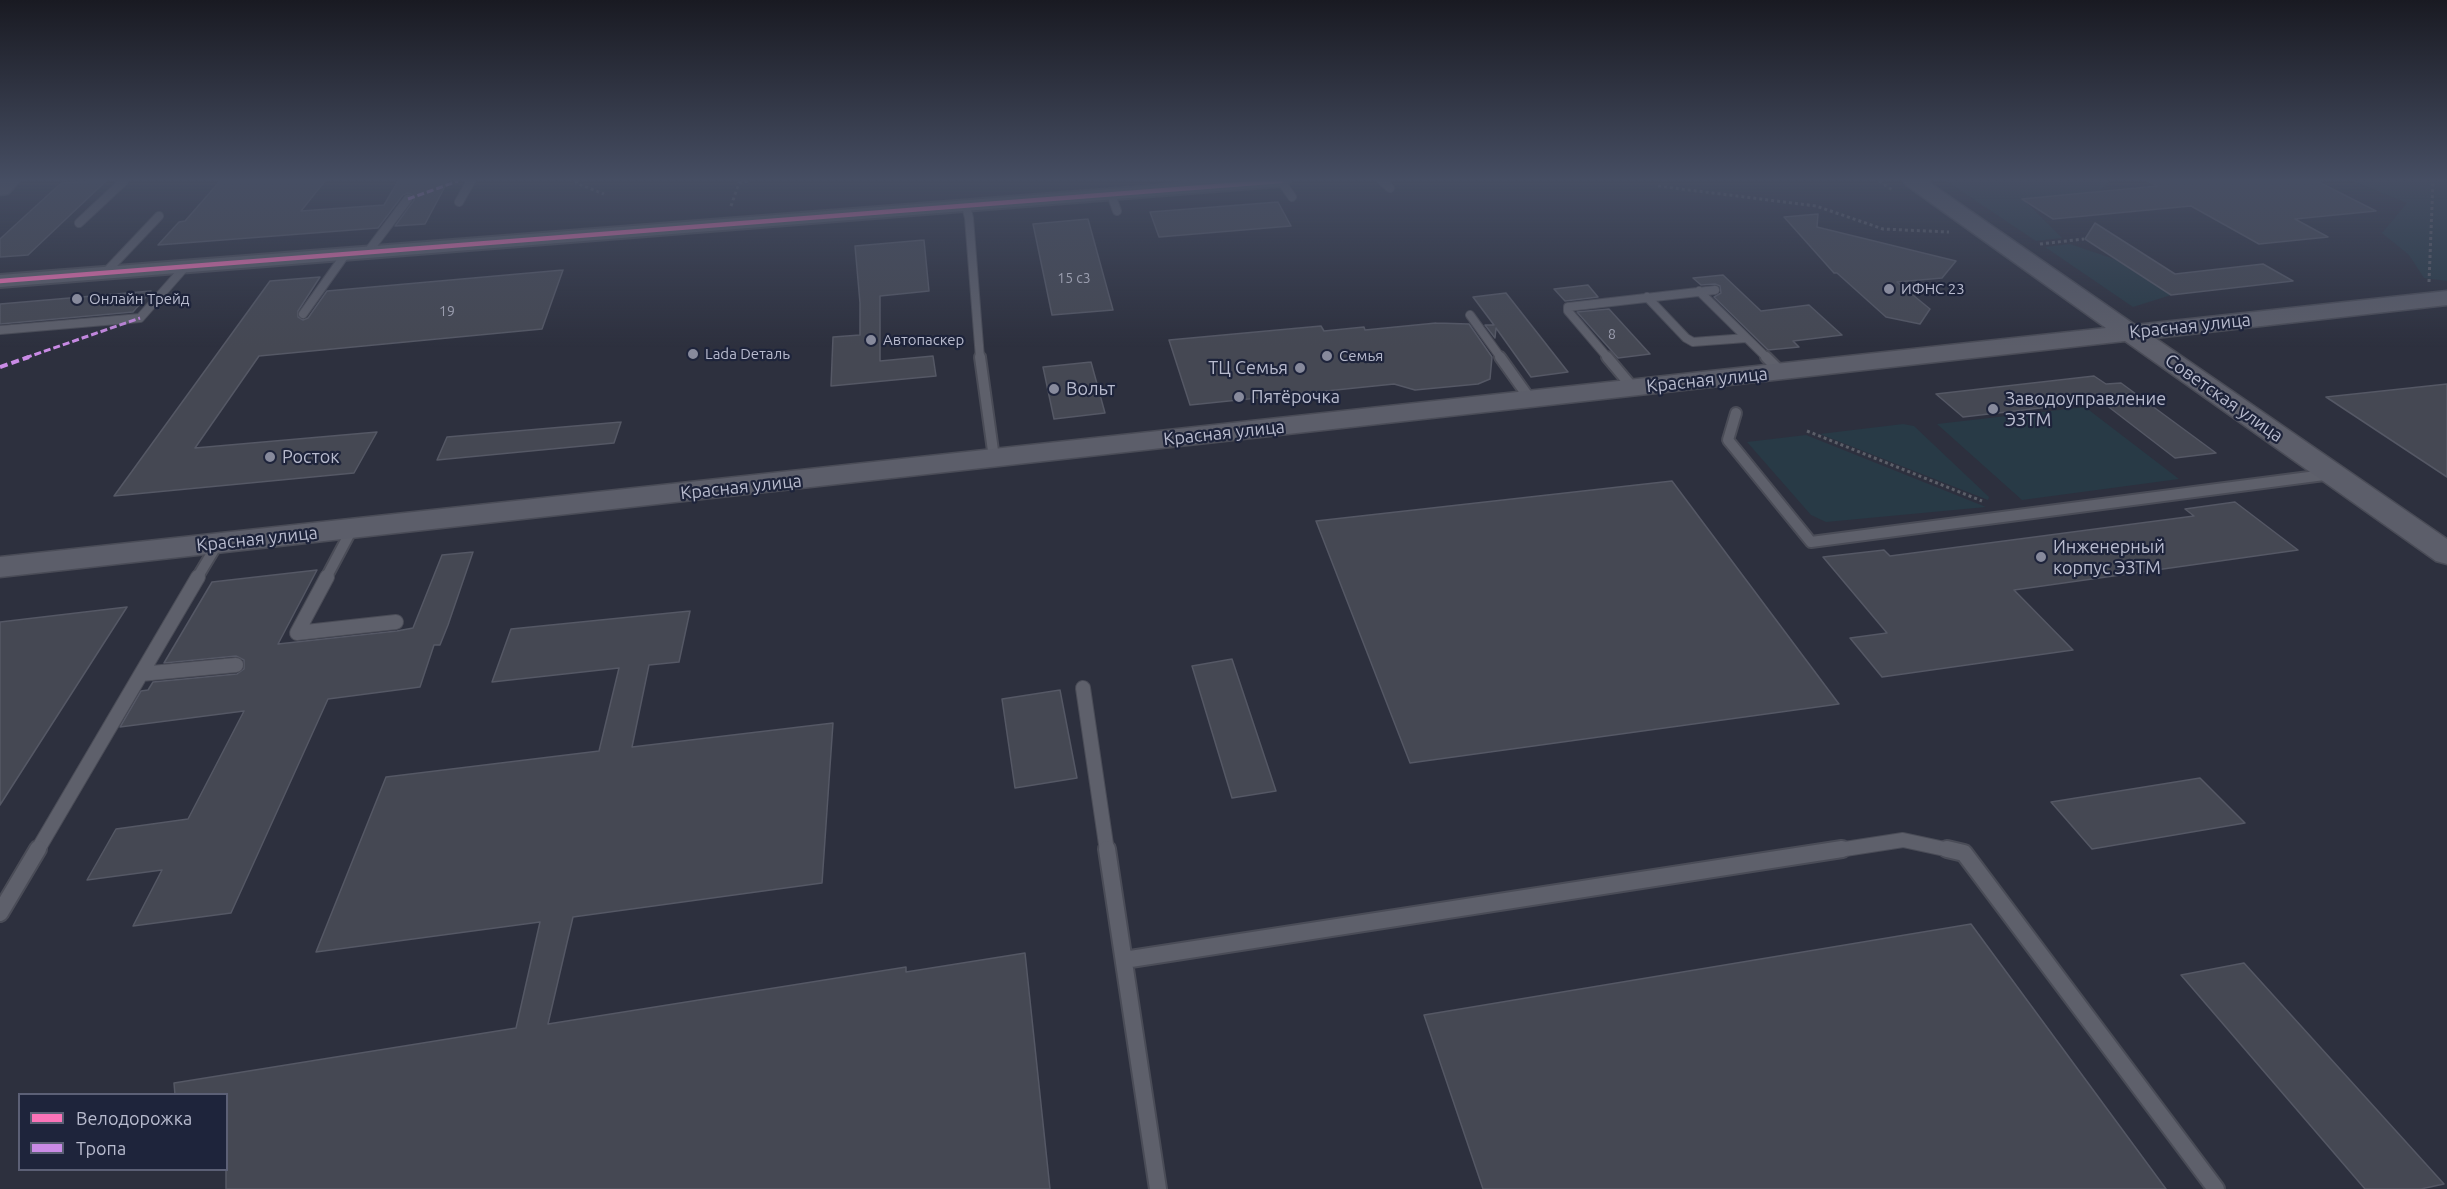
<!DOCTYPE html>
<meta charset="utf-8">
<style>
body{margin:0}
#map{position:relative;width:2447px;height:1189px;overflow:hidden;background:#2d303e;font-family:Ubuntu,sans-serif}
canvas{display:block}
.legend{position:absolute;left:18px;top:1093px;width:210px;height:78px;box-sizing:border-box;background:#1e243b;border:2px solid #5c6076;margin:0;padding:8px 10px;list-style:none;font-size:18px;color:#b8bbce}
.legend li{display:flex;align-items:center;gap:12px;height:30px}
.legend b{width:30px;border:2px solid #5c6076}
</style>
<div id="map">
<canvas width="2447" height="1189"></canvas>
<ul class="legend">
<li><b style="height:8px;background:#fb73b8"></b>Велодорожка</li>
<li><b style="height:8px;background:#ca8be6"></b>Тропа</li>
</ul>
</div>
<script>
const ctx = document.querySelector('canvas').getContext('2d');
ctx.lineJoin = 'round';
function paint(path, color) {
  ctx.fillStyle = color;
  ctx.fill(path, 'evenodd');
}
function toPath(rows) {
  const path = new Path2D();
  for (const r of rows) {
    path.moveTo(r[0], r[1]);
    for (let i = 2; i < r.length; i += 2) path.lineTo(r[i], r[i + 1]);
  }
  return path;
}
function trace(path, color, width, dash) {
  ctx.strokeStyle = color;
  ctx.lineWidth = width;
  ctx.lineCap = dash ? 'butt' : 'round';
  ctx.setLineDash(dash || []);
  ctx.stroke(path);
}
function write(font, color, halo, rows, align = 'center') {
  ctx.font = font + ' Ubuntu,sans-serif';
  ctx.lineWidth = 4.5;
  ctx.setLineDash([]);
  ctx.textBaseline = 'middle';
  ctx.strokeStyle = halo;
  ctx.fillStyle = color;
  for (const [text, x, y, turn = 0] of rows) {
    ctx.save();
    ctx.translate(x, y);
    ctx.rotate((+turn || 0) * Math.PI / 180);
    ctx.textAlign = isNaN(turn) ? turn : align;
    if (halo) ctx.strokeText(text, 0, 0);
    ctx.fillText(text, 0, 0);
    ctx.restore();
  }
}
const green = toPath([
 [1946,181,2109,181,2100,192,2023,199,2062,238,2036,241],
 [2352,181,2447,181,2447,281,2424,278,2409,255,2382,233,2407,203],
 [2070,244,2117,260,2171,295,2133,307,2045,247],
 [2085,407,2179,479,2022,500,1937,424],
 [1903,424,1914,426,1989,497,1988,500,1820,434],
 [1806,435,1986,507,1826,522,1811,515,1747,442]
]);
const building = toPath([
 [106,181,28,255,0,257,0,239,61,183,106,181],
 [220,181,325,181,301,211,384,205,398,181,448,181,425,224,395,226,414,200,414,196,408,193,403,195,378,228,158,245,179,222,185,221,220,181],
 [2147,181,2317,181,2376,211,2295,219,2328,237,2259,244,2191,206,2053,219,2022,199,2157,186,2147,181],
 [1278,202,1291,226,1159,237,1150,212,1278,202],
 [1818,214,1817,227,1956,261,1942,278,1897,282,1930,309,1920,324,1886,317,1837,273,1834,273,1784,217,1818,214],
 [1088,219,1113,310,1052,315,1033,224,1088,219],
 [2095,223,2175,274,2263,264,2293,281,2171,295,2085,239,2095,223],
 [924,240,929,291,880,296,880,361,933,356,936,376,831,386,833,337,860,335,860,303,855,246,924,240],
 [563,270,542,329,259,356,195,448,377,432,354,473,114,496,270,281,320,277,298,311,298,317,303,320,308,318,327,291,563,270],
 [1723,275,1761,311,1809,305,1842,335,1793,341,1799,347,1768,350,1714,297,1721,293,1720,286,1715,284,1701,285,1693,278,1723,275],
 [1588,285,1598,297,1565,301,1554,289,1588,285],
 [151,291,133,312,0,324,0,304,151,291],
 [1506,293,1568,372,1531,377,1496,328,1495,338,1485,325,1494,325,1473,297,1506,293],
 [1609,309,1650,354,1618,358,1577,312,1609,309],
 [1436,323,1469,324,1492,357,1490,379,1478,384,1415,390,1394,384,1190,405,1169,340,1321,326,1324,331,1364,327,1365,330,1436,323],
 [1091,362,1105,413,1054,419,1043,367,1091,362],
 [2094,376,2106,384,2121,383,2216,453,2175,458,2101,401,1963,417,1936,394,2094,376],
 [2447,384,2447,477,2326,397,2447,384],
 [621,422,614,443,437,460,447,437,621,422],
 [1672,481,1839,704,1410,763,1316,521,1672,481],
 [2235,502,2298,550,2014,590,2073,650,1882,677,1850,638,1887,633,1823,557,1884,550,1890,556,2194,516,2185,509,2235,502],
 [473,552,448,625,440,645,434,645,420,687,328,699,231,913,133,926,162,870,87,880,116,829,188,819,244,711,120,727,141,691,148,690,153,682,237,674,244,669,244,660,236,656,164,663,212,582,317,570,278,644,397,631,413,628,442,555,473,552],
 [127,607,0,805,0,622,127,607],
 [690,611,679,662,649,665,632,747,833,723,822,883,573,917,548,1024,906,967,906,972,1025,953,1050,1189,226,1189,226,1095,175,1095,174,1083,516,1028,540,922,316,952,386,777,599,751,619,668,492,682,511,629,690,611],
 [1232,659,1276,791,1232,798,1192,666,1232,659],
 [1060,690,1077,778,1015,788,1002,699,1060,690],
 [2200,778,2245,823,2092,849,2051,802,2200,778],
 [1971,924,2166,1189,1483,1189,1424,1015,1971,924],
 [2244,963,2444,1184,2421,1189,2365,1189,2181,975,2244,963]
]);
const path = toPath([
 [577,181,576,183,604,194],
 [1879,181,1894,191],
 [1658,186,1816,206,1883,229,1949,232],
 [731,206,739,183,750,181],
 [2040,244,2084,239],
 [2429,282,2433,181],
 [1807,431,1982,501]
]);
const serviceFar3 = toPath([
 [1281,181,1292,197],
 [1382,181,1390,188],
 [1111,194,1117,211],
 [459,202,471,181],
 [966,206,969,218,980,358],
 [79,223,124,181],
 [367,253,408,199],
 [105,273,159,216],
 [1699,291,1767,358],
 [1647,297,1686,338,1693,342,1746,338],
 [303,314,345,255],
 [1470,315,1501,358],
 [0,330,140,318,185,267],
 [1608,358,1568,311,1568,307,1715,290]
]);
const serviceFar2 = toPath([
 [980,357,994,458],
 [1500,357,1530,399],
 [1607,357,1633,388],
 [1766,357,1781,372],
 [1736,413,1728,440,1811,542,2332,474],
 [197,578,218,543],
 [326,578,352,529]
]);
const serviceFar1 = toPath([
 [198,577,141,674,236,665],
 [327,577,297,633,396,622],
 [1083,688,1107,851],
 [37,851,141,674],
 [1832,851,1903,840,1954,851]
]);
const service = toPath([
 [1107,849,1158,1189],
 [1947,849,1964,853,2216,1189],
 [0,913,38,849],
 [1124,960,1842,849]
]);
const tertiary = toPath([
 [1214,181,1290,181,1287,185,1281,186,0,287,0,275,1214,181]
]);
const secondary = toPath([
 [0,181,20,181,8,194,0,195,0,181],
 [1903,181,1927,181,2135,325,2447,291,2447,305,2155,338,2447,539,2447,564,2436,561,2125,341,0,577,0,557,2106,328,1906,185,1903,181]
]);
const quietFar1 = toPath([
 [408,199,458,181],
 [25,358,140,318]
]);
const quiet = toPath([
 [0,367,29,357]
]);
const cycleway = toPath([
 [0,281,1281,181]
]);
const markers = [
 [1889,289,6,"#878a9c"],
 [77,299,6,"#878a9c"],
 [871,340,6,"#878a9c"],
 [693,354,6,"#878a9c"],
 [1327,356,6,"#878a9c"],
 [1300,368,6,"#878a9c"],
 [1054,389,6,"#878a9c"],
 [1239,397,6,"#878a9c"],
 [1993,409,6,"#878a9c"],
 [270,457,6,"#878a9c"],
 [2041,557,6,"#878a9c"]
];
const farNumbernames = [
 ["15 с3",1074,278],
 ["19",447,311],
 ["8",1612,334]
];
const farPoinames = [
 ["ИФНС 23",1901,289],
 ["Онлайн Трейд",89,299],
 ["Автопаскер",883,340],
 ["Lada Dеталь",705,354],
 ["Семья",1339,356]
];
const streetNames = [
 ["Красная улица",2190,326,-6],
 ["Красная улица",1707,380,-6],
 ["Советская улица",2224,398,35],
 ["Красная улица",1224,433,-6],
 ["Красная улица",741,487,-6],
 ["Красная улица",257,539,-6]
];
const poiNames = [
 ["ТЦ Семья",1288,368,"right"],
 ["Вольт",1066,389],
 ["Пятёрочка",1251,397],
 ["Заводоуправление",2005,399],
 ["ЭЗТМ",2005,420],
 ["Росток",282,457],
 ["Инженерный",2053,547],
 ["корпус ЭЗТМ",2053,568]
];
paint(green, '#283a46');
paint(building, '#454853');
trace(building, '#555865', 1.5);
trace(serviceFar3, '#4a4c57', 10);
trace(serviceFar2, '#4a4c57', 14);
trace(serviceFar1, '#4a4c57', 16);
trace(service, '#4a4c57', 20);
trace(tertiary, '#4a4c57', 4);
trace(secondary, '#4a4c57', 3);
trace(path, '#5b5e68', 3, [3, 3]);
trace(serviceFar3, '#5e606b', 8);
trace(serviceFar2, '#5e606b', 10);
trace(serviceFar1, '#5e606b', 14);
trace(service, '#5e606b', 16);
paint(tertiary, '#5e606b');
paint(secondary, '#5c5e6a');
trace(quietFar1, '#ca8be6', 3, [7, 3]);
trace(quiet, '#ca8be6', 4, [8, 4]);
trace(cycleway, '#fb73b8', 4.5);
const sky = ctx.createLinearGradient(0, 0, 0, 347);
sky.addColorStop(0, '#191a22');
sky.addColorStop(0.52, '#464e63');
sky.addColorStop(1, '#464e6300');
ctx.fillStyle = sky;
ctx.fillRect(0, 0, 2447, 347);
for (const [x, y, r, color] of markers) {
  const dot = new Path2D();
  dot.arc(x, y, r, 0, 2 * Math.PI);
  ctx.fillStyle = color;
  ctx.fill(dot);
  trace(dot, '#1e243b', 2);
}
write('14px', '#9b9eaf', null, farNumbernames);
write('15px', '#b8bbce', '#1e243b', farPoinames, 'left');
write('18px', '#b8bbce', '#1e243b', streetNames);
write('18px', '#b8bbce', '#1e243b', poiNames, 'left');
</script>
